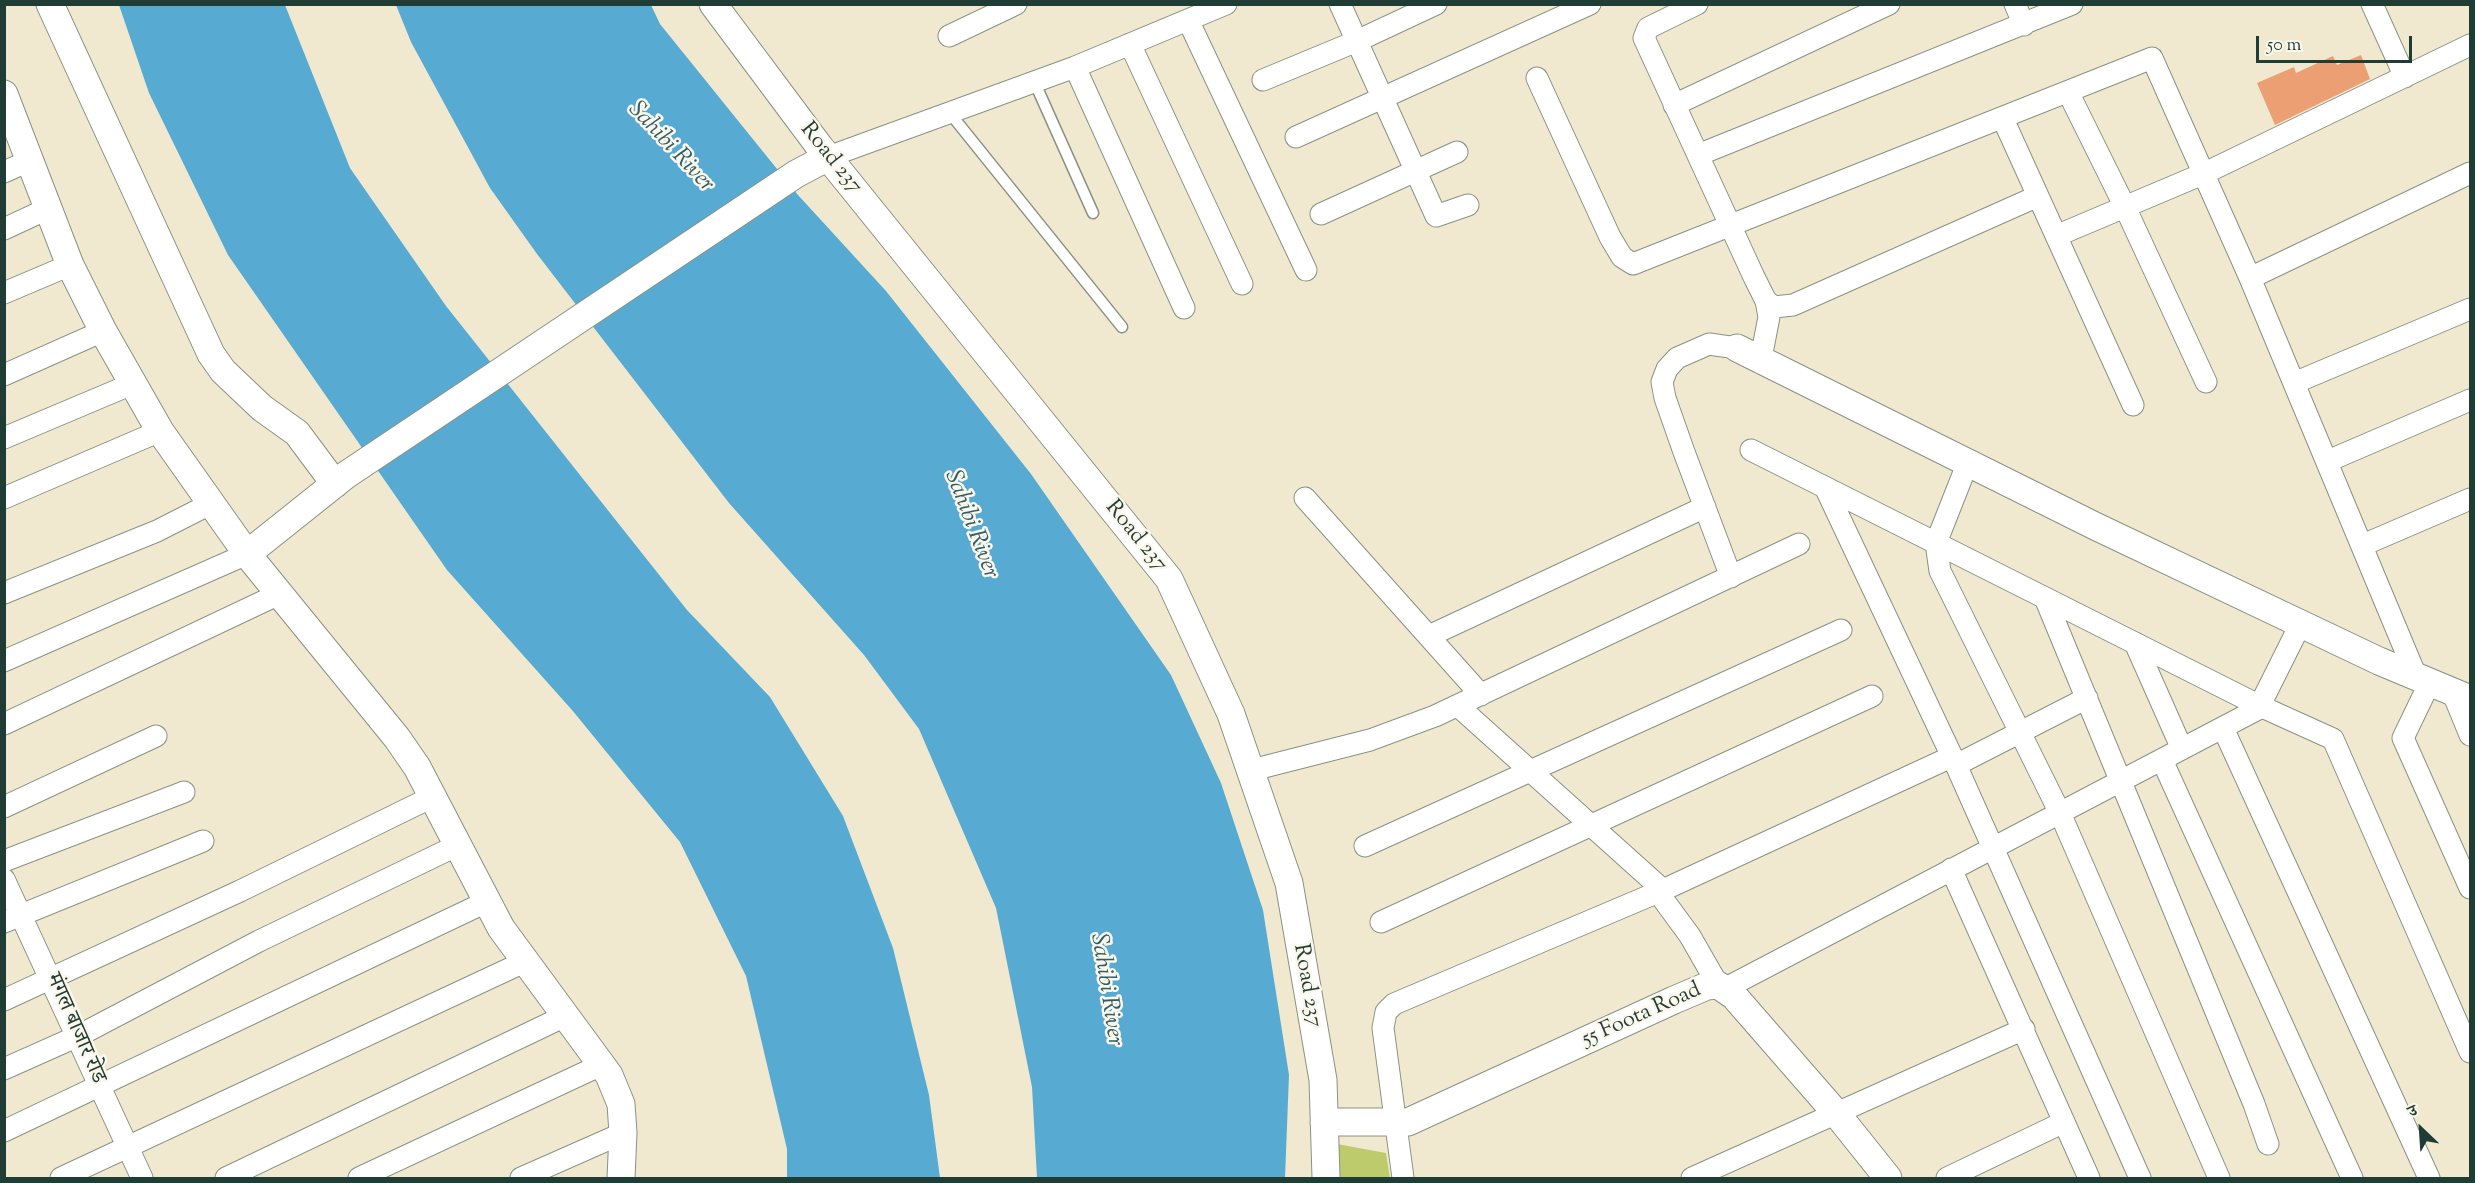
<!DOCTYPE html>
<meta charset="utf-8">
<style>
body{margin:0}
#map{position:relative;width:2475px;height:1183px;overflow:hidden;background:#f0e9cf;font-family:"Sorts Mill Goudy","Noto Serif Devanagari",serif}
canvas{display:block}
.frame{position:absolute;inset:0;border:6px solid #1f3d34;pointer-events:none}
.north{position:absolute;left:2391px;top:1099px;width:60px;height:60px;-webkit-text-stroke:4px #fbf7ec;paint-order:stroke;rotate:335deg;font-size:16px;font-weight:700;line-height:24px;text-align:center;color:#1f3d34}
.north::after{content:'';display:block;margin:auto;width:21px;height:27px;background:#1f3d34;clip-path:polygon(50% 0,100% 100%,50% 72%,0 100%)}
.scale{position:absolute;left:2256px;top:36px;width:156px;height:27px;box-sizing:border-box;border:3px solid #1f3d34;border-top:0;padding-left:8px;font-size:18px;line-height:21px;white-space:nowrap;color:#1f3d34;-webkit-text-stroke:4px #fbf7ec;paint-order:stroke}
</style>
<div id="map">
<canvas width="2475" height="1183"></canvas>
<div class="frame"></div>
<div class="north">उ</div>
<div class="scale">50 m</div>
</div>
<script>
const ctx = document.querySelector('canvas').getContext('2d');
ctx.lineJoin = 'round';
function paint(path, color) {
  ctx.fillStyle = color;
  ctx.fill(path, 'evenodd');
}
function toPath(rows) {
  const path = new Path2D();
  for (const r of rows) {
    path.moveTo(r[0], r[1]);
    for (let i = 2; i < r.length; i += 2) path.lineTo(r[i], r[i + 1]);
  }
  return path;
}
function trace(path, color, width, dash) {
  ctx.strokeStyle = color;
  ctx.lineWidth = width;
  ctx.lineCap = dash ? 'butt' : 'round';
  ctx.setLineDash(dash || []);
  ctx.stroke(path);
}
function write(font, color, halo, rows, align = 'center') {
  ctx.font = font + ' "Sorts Mill Goudy","Noto Serif Devanagari",serif';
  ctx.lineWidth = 5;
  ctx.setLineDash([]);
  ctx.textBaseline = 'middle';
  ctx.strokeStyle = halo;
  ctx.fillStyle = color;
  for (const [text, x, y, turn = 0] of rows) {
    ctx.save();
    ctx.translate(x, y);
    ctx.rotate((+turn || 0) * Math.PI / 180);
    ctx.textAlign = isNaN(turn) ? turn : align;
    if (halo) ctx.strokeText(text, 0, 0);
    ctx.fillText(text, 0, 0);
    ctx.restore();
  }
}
const green = toPath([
 [1337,1144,1386,1153,1390,1178,1339,1178]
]);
const water = toPath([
 [119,5,285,5,350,168,446,306,687,610,770,697,843,816,893,948,929,1095,940,1178,787,1178,787,1149,746,976,680,842,572,710,447,570,228,255,149,93],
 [396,5,651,5,660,24,798,195,886,291,1031,474,1171,675,1221,783,1263,910,1289,1075,1285,1178,1037,1178,1032,1087,996,908,919,729,864,655,729,503,537,254,490,188,411,42]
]);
const building = toPath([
 [2361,55,2370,79,2275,125,2257,83,2294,67,2296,73,2333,56,2337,65]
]);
const service = toPath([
 [1034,81,1093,213],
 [949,112,1122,327]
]);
const minor = toPath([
 [1340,4,1436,216,1468,205],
 [1697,4,1648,28,1644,38,1754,277,1766,301,1774,307,1793,305,2038,196],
 [2015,4,2024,25],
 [2372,4,2405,77],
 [1188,20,1306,270],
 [949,36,1016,4],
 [1130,44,1242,284],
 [1075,67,1184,308],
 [1537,78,1610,237,1622,257,1633,264,2152,58,2250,278,2416,676],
 [1263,80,1357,41,1436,4],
 [2068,92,2125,207,2206,382],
 [1674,105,1889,4],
 [2003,119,2133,405],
 [1296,137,1590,4],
 [1698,155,2072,4],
 [828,157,1075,67,1226,4],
 [4,172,31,160],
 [1321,214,1457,152],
 [4,229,47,209],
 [2056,236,2205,173,2470,45],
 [2250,278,2470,173],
 [4,293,70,265],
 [1761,358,1769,317,1766,301],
 [4,375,103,331],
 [2294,383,2470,309],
 [4,438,132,384],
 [1751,450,2260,706,2333,739,2470,1052],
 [2328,461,2470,400],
 [1968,462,1936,543,1940,571,2060,813,2219,1178],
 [1825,487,1956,765,2140,1178],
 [4,498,160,431],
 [1305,498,1481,695],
 [2363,545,2470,499],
 [1731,577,1684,452,1665,398,1662,382,1667,369,1677,358,1709,344,1737,348],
 [4,593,157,531,212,503],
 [2045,598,2254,1104,2268,1144],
 [1429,636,1705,507],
 [2135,643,2182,749],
 [4,661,247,554],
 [2430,682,2403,738,2470,888],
 [2452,691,2470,735],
 [1458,706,1663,890],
 [4,724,279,594],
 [2223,728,2429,1178],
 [2162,760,2352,1178],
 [1956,765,2087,698],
 [1252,770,1370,740,1435,716,1799,544],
 [4,807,156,736],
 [1365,846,1841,630],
 [4,861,184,792],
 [1951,869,2089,1178],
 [4,879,142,1178],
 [1657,891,1690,936,1718,985],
 [4,922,203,841],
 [1381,922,1872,696],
 [1726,988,2258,709,2301,623],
 [4,1000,240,891,432,797],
 [4,1069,78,1036,259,941,456,846],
 [4,1131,486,902],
 [61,1178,524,962],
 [226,1178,565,1016],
 [359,1178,601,1065],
 [521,1178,623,1133],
 [1403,1178,1383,1028,1386,1012,1394,1004,1663,890,1951,757],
 [1692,1178,2024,1029],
 [1947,1178,2064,1122]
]);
const tertiary = toPath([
 [50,4,211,354,223,371,262,408,297,433,335,484],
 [713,4,819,146,1169,579,1231,714,1289,883,1323,1080,1326,1178],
 [4,94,70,265,103,331,160,431,247,554,397,738,417,767,501,928,609,1075,621,1104,623,1133,621,1178],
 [1737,348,2097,527,2379,661,2470,699],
 [247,554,346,475,796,174,828,157],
 [1324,1122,1408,1122,1674,1000,1707,986,1718,985,1734,996,1836,1113,1888,1178]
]);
const streetNames = [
 ["Road 237",830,159,51],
 ["Road 237",1135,537,51],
 ["Road 237",1306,986,80],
 ["55 Foota Road",1642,1016,-24],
 ["मंगल बाजार रोड",74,1029,66]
];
const waterNames = [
 ["Sahibi River",670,148,47],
 ["Sahibi River",970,525,69],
 ["Sahibi River",1105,990,81]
];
paint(green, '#becb6c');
paint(water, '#57abd3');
paint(building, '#eb9f73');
trace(service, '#889382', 13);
trace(minor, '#889382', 23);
trace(tertiary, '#889382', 29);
trace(service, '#fff', 10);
trace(minor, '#fff', 21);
trace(tertiary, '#fff', 27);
write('22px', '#1f3d34', '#fbf7ec', streetNames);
write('italic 24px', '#305e64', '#fbf7ec', waterNames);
</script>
